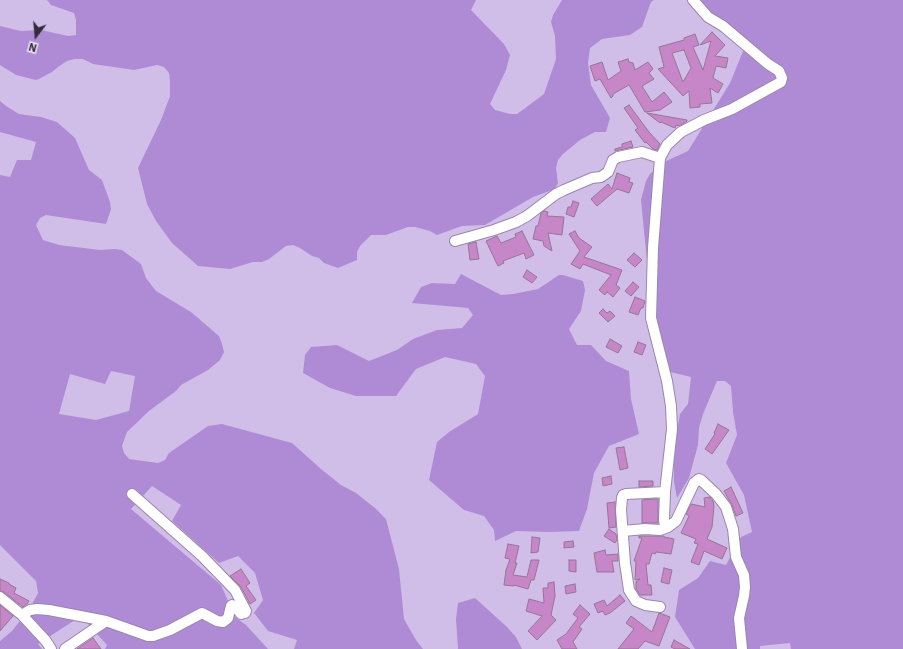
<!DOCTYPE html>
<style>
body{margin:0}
#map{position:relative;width:903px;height:649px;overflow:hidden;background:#d1bee8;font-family:"IBM Plex Sans",sans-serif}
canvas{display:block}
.north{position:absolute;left:16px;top:16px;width:40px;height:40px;-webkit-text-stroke:3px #ede3f9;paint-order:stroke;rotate:196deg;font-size:11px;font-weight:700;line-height:16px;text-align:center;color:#342c3c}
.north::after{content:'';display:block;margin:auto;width:14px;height:18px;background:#342c3c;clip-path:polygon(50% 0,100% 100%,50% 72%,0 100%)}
</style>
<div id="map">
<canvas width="903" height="649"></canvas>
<div class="north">N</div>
</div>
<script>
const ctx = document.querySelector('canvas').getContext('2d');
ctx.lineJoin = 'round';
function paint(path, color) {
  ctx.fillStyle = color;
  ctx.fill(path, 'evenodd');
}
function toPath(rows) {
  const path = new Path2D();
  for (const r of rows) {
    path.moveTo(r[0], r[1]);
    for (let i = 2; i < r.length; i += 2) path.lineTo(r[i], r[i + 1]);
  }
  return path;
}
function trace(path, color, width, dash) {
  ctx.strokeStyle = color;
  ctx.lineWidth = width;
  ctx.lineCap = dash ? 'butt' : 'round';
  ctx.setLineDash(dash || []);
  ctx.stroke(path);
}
const green = toPath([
 [47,0,476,0,471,10,504,44,510,55,506,70,490,104,495,110,510,114,517,114,544,94,556,59,555,36,551,22,553,15,562,0,654,0,651,2,642,27,630,35,602,39,590,48,588,63,591,85,610,118,606,132,595,132,580,140,563,154,558,160,556,168,558,183,555,189,533,197,485,225,462,226,437,235,430,231,415,227,408,227,386,235,371,235,360,246,357,252,357,260,338,268,324,263,319,258,312,256,300,248,293,245,286,246,269,259,262,262,253,262,230,269,198,266,172,243,156,221,147,204,138,168,161,120,170,96,170,81,169,73,164,67,157,65,134,70,93,64,83,59,75,59,67,61,58,67,52,72,39,79,36,80,16,75,0,65,0,26,21,31,41,30,68,36,76,35,76,20,74,13,51,5],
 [692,0,903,0,903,649,791,649,790,643,760,646,760,649,695,649,675,617,679,590,698,578,710,561,726,565,741,537,752,532,744,495,726,463,737,435,733,412,731,386,725,381,717,381,703,414,699,428,698,445,689,478,677,498,674,482,674,448,680,414,688,404,691,377,670,372,655,324,656,315,650,292,641,200,646,181,650,174,662,163,688,151,730,83,746,44,723,20],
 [0,101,6,106,19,114,41,117,57,122,75,138,89,170,102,180,110,202,111,209,106,224,46,215,40,218,36,225,43,240,59,245,100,250,115,249,122,250,141,264,146,278,156,291,191,312,219,336,222,344,224,352,220,360,208,370,181,385,176,391,149,411,127,432,122,446,124,453,129,459,158,463,165,460,169,453,208,426,222,424,292,443,321,469,341,485,356,493,375,508,386,519,399,569,404,619,416,640,423,649,294,649,297,640,268,631,254,613,263,600,255,573,238,556,219,563,172,521,181,505,152,486,131,509,221,585,235,617,246,625,268,649,105,649,107,645,87,623,75,620,38,644,42,649,0,649,0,641,12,631,30,608,38,593,36,581,0,545,0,175,10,177,17,160,31,160,36,142,0,132],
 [111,371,135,376,129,411,96,420,59,414,70,374,105,384],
 [461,274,501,295,513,294,538,289,559,275,563,275,583,281,585,290,581,311,569,329,577,345,591,345,606,361,629,371,631,399,639,434,609,446,594,473,587,509,579,531,549,532,516,531,495,541,494,530,484,516,464,510,429,480,437,442,449,432,478,414,485,376,476,364,445,357,416,369,396,396,356,396,330,388,303,373,305,355,311,347,337,345,369,361,397,350,413,339,437,330,462,328,473,315,468,308,412,303,421,287,432,283,455,284],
 [475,598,506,626,516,637,522,649,458,649,456,619,458,603]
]);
const building = toPath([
 [712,32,725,45,715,56,728,58,726,68,716,66,713,78,723,84,718,93,710,88,712,103,700,104,700,107,690,108,689,91,683,96,658,69,664,67,659,47,684,40,684,38,695,34,699,45,693,47,703,70,711,41,700,45,712,32],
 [684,50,691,68,683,82,672,53,684,50],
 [628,59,629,62,633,63,635,70,648,62,653,69,649,73,654,79,642,86,652,102,664,92,672,102,660,110,645,112,629,85,613,94,613,96,611,98,600,79,595,81,590,66,602,62,608,80,621,71,618,62,628,59],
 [629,105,649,132,660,144,657,150,653,149,646,142,645,143,635,130,638,128,624,108,629,105],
 [647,113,687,120,687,121,679,126,676,125,675,128,661,122,660,123,647,113],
 [631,141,633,147,615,151,615,149,622,147,622,144,631,141],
 [617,173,630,178,629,182,633,183,629,193,617,189,597,206,591,199,608,184,612,189,617,173],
 [573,201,579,203,574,217,566,214,568,207,571,207,573,201],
 [544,211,548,212,547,216,564,217,562,235,548,233,552,251,544,246,543,241,533,239,536,226,538,226,541,213,544,211],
 [522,231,534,255,526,259,524,253,503,261,504,263,498,266,486,241,497,236,501,243,516,237,515,234,522,231],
 [575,231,579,238,592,247,584,257,622,270,616,285,620,288,613,297,607,292,605,295,599,290,611,275,583,264,580,269,571,264,580,251,569,234,575,231],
 [476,242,479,259,470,260,468,244,476,242],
 [634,253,642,260,635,267,627,260,634,253],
 [527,270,537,277,532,283,523,277,527,270],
 [633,282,639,287,631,296,625,291,633,282],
 [635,297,645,301,643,308,641,308,638,315,629,312,635,297],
 [603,309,607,313,610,311,615,316,608,322,599,313,603,309],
 [610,339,622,346,618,353,606,347,610,339],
 [638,342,646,345,642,355,634,352,638,342],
 [718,424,729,430,712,454,705,449,715,434,714,433,718,424],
 [624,447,628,468,620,470,616,448,624,447],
 [611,476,612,484,603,486,602,478,611,476],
 [639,481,653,481,653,486,639,487,639,481],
 [731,487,743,513,736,516,732,505,724,491,731,487],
 [710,497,713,501,714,506,712,527,707,539,727,548,722,559,704,551,699,565,691,562,698,544,694,543,696,539,681,533,689,516,686,514,691,504,705,507,704,498,710,497],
 [654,499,658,499,658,523,642,523,642,500,654,499],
 [615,502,616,527,609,528,607,503,615,502],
 [609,529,616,534,617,540,615,543,604,536,609,529],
 [639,536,664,536,664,537,674,539,671,554,656,552,655,554,652,553,649,564,646,564,648,585,651,585,652,595,640,595,636,589,636,582,640,579,635,580,636,561,634,561,642,538,639,538,639,536],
 [532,537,540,538,538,552,531,553,532,537],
 [573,541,574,547,564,548,564,542,573,541],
 [508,544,519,546,515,563,517,563,513,575,527,577,531,560,539,560,534,580,531,580,528,589,514,585,514,586,504,585,506,570,510,559,505,558,508,544],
 [605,550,606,555,618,554,618,561,612,561,614,572,597,572,594,553,605,550],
 [569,560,576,560,576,572,569,571,569,560],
 [664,568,672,570,669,584,661,582,664,568],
 [241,569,250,583,246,586,256,600,250,604,241,587,230,576,241,569],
 [0,579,9,583,9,584,16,588,14,593,29,601,27,604,23,607,4,592,0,591,0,579],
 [554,582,555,596,551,615,556,620,537,640,528,631,542,616,526,611,529,599,544,603,543,588,548,588,548,583,554,582],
 [575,584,576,592,566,594,565,586,575,584],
 [620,595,625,601,610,613,605,615,603,611,598,613,594,604,604,600,607,606,620,595],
 [0,605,13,616,0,631,0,605],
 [580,605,590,614,579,627,582,629,573,642,577,649,562,649,557,640,566,634,578,618,573,614,580,605],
 [659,613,670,617,659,646,645,641,638,649,618,649,634,629,626,623,631,616,652,632,659,613],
 [93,638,101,649,77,649,93,638],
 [674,640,690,649,675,649,671,647,674,640]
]);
const minor = toPath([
 [693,0,708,17,723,26,768,64,779,71,782,78,781,82,732,109,704,120,681,132,667,145,660,158,653,248,651,318,667,381,671,406,672,429,665,492,664,520,665,525,668,527,676,521,694,483,699,479,701,480,716,494,726,507,733,529,736,557,744,575,745,587,744,596,739,618,742,649],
 [455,241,494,230,516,222,527,216,556,194,564,190,592,178,601,177,608,172,613,160,618,157,642,152,660,158],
 [623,531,645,529,660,530,668,527],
 [0,597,22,615,46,641,51,649],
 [660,607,645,605,636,601,629,590,625,563,621,510,622,498,623,495,626,494,665,492],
 [22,615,30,610,37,609,49,610,106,621,148,636,153,636,170,630,202,613,217,621,223,622,228,618,231,606,232,605,236,607,241,614,245,613,246,611,235,590,202,556,132,494],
 [65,649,106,621]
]);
paint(green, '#af8bd5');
paint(building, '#c786c8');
trace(building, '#957596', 1);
trace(minor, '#9986ae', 12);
trace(minor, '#fff', 10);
</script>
